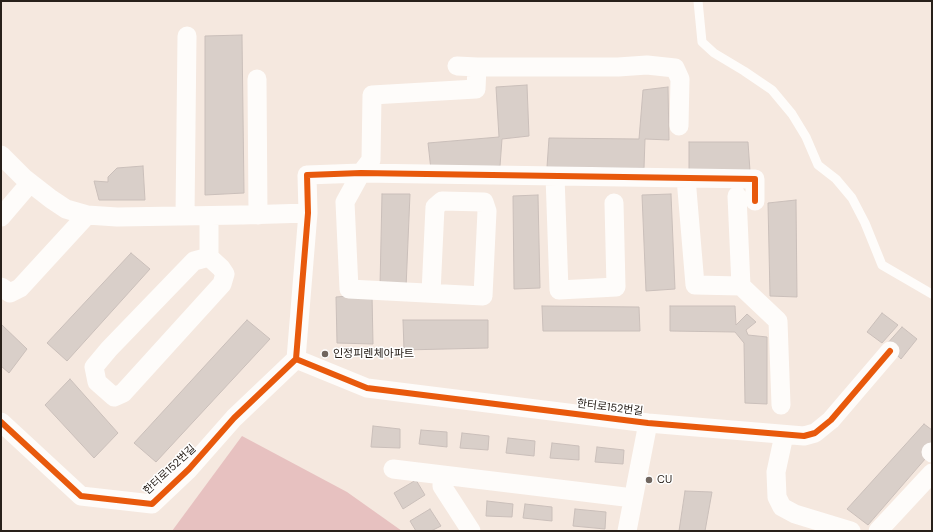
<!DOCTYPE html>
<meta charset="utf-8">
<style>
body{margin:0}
#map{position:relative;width:933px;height:532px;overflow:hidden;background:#f5e8df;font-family:"DM Sans",sans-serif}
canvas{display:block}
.frame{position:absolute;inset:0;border:2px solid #28201a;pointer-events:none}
</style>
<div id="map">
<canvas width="933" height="532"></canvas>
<div class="frame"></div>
</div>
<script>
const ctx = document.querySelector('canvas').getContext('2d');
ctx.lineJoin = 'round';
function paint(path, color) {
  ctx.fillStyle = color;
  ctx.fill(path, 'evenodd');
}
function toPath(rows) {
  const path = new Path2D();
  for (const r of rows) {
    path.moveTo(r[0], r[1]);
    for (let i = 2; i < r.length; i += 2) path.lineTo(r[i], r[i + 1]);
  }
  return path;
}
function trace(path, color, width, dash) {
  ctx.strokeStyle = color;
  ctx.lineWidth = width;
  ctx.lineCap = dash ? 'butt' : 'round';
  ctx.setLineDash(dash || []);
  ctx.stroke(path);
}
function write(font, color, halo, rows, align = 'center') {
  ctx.font = font + ' "DM Sans","Noto Sans KR",sans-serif';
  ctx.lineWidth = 3;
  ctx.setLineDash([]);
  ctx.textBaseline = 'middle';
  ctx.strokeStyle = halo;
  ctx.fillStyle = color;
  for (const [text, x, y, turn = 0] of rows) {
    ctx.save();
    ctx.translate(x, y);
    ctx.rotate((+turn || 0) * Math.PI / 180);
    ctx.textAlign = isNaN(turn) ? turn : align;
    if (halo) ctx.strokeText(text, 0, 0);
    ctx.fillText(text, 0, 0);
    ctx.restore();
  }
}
const forest = toPath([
 [242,436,347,492,402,531,172,531]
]);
const building = toPath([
 [242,35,244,193,205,195,205,36,242,35],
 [527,85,529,136,502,139,500,166,431,170,428,143,499,137,496,87,527,85],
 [668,87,669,140,645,139,644,168,547,167,549,138,639,139,643,90,668,87],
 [689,142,748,142,750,171,689,171,689,142],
 [143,166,145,200,99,200,94,181,108,182,108,177,117,168,143,166],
 [382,194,410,194,406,288,380,286,382,194],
 [671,194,675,289,646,291,642,195,671,194],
 [538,195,540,288,514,289,513,196,538,195],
 [796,200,797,297,770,296,768,203,796,200],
 [131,253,150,269,67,361,47,343,131,253],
 [372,294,373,344,337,343,336,297,372,294],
 [542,306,639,307,640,331,543,331,542,306],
 [670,306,735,306,736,325,747,314,756,322,746,330,748,335,767,337,767,404,745,403,744,343,735,332,670,331,670,306],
 [882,313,898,325,882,343,867,332,882,313],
 [247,320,270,339,156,462,134,443,247,320],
 [403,320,488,320,488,348,404,350,403,320],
 [1,324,27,349,9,373,1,366,1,324],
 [902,327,917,339,901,359,886,345,902,327],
 [70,379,118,433,94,458,45,405,70,379],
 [924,424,932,430,932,451,868,525,847,509,924,424],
 [373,426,400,429,400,448,371,447,373,426],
 [421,430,447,432,447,447,419,444,421,430],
 [462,433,489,436,488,450,460,448,462,433],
 [508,438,535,441,534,456,506,453,508,438],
 [552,443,579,446,579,460,550,458,552,443],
 [597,447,624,450,623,464,595,462,597,447],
 [416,480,425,495,403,509,394,493,416,480],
 [685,491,712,492,705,531,679,531,685,491],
 [487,501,513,504,512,517,486,516,487,501],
 [525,504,552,507,552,521,523,518,525,504],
 [430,509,441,526,431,531,416,531,410,521,430,509],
 [575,509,606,512,605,529,573,526,575,509]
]);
const service = toPath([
 [698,1,702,42,714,53,744,71,772,90,792,114,806,137,818,165,836,179,852,198,865,223,882,265,932,294]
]);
const minor = toPath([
 [477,67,618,67,647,65,675,68,680,79,679,126],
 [257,79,258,215],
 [1,155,24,178,51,199,66,209,87,215,117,217,242,215,308,213],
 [555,176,559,290,616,287,614,203],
 [686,178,695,285,741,286,737,196],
 [185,216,187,36],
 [1,217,30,183],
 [209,257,194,261,109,349,94,367,97,382,114,397,123,393,222,284,225,274,221,268,209,257,209,216],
 [741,286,778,321,781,405],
 [1,287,10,293,20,288,87,215],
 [431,293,435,207,442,201,484,202,487,211,483,296,349,289,345,202,361,173,371,160,372,95,476,89,477,67,457,66],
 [296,359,367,388,648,423,804,436,815,433,831,420,890,351],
 [1,422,81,496,152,504,189,469,234,418,296,359,308,213,307,175,361,173,755,179,755,201],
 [784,435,776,472,777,497,782,507,795,514,851,531],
 [931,452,932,453],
 [393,469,633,498],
 [442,476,442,486,471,531],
 [627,531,648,423],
 [878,531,932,473]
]);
const cycleway = toPath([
 [296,359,367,388,648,423,804,436,815,433,831,420,890,351],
 [1,422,81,496,152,504,189,469,234,418,296,359,308,213,307,175,361,173,755,179,755,201]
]);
const markers = [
 [325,354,4,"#70665f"],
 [649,480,4,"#70665f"]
];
const poiNames = [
 ["인정피렌체아파트",333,354],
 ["CU",657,480]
];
const streetNames = [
 ["한터로152번길",610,408,7],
 ["한터로152번길",170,470,-43]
];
paint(forest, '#e7c1c0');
paint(building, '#d9cfc9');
trace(building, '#cabfba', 1);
trace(service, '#fefcfa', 9);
trace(minor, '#fefcfa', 19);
trace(cycleway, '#e8590c', 6);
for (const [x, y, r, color] of markers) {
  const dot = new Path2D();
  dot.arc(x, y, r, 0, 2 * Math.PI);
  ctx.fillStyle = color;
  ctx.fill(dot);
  trace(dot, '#fff', 1.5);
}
write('11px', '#28201a', '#fff', poiNames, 'left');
write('11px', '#28201a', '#fff', streetNames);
</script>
